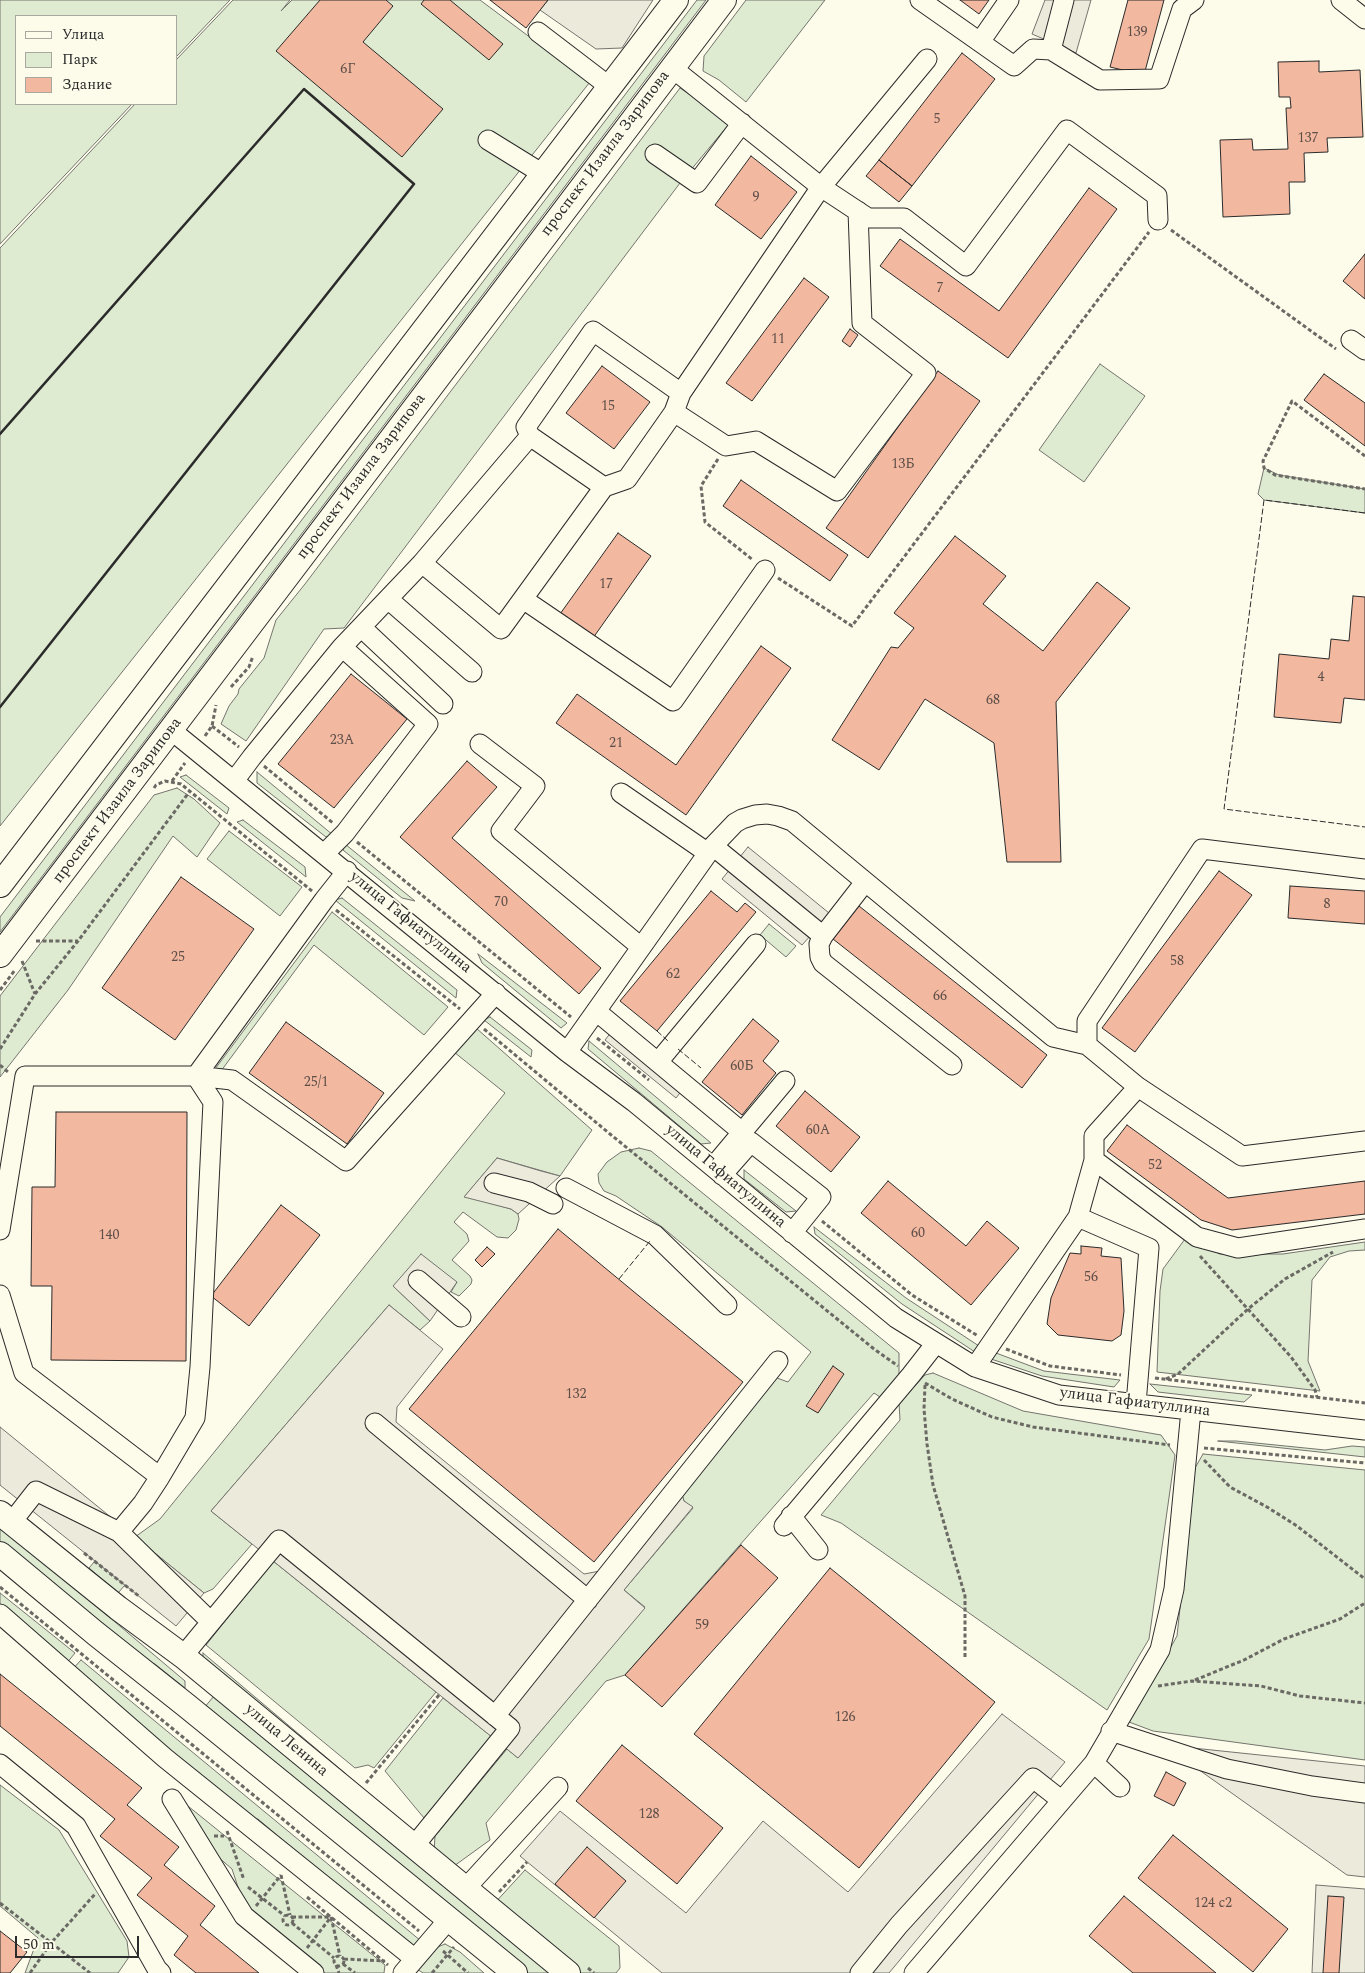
<!DOCTYPE html>
<meta charset="utf-8">
<style>
body{margin:0}
#map{position:relative;width:1365px;height:1973px;overflow:hidden;background:#fdfbea;font-family:Spectral,serif}
canvas{display:block}
.legend{position:absolute;left:15px;top:15px;width:162px;height:90px;box-sizing:border-box;background:#fdfbea;border:1px solid #a9a89e;margin:0;padding:6px 9px;list-style:none;font-size:15px;color:#2b2b2b}
.legend li{display:flex;align-items:center;gap:10px;height:25px}
.legend b{width:25px;border:1px solid #a9a89e}
.scale{position:absolute;left:15px;top:1936px;width:124px;height:22px;box-sizing:border-box;border:2px solid #2b2b2b;border-top:0;padding-left:6px;font-size:15px;line-height:18px;white-space:nowrap;color:#2b2b2b;-webkit-text-stroke:4px #fdfbea;paint-order:stroke}
</style>
<div id="map">
<canvas width="1365" height="1973"></canvas>
<ul class="legend">
<li><b style="height:6px;background:#fdfbea"></b>Улица</li>
<li><b style="height:14px;background:#deebd1"></b>Парк</li>
<li><b style="height:14px;background:#f2b8a0"></b>Здание</li>
</ul>
<div class="scale">50 m</div>
</div>
<script>
const ctx = document.querySelector('canvas').getContext('2d');
ctx.lineJoin = 'round';
function paint(path, color) {
  ctx.fillStyle = color;
  ctx.fill(path, 'evenodd');
}
function toPath(rows) {
  const path = new Path2D();
  for (const r of rows) {
    if (r.length === 3) {
      path.moveTo(r[0] + r[2], r[1]);
      path.arc(r[0], r[1], r[2], 0, 2 * Math.PI);
      continue;
    }
    path.moveTo(r[0], r[1]);
    for (let i = 2; i < r.length; i += 2) path.lineTo(r[i], r[i + 1]);
  }
  return path;
}
function trace(path, color, width, dash) {
  ctx.strokeStyle = color;
  ctx.lineWidth = width;
  ctx.lineCap = dash ? 'butt' : 'round';
  ctx.setLineDash(dash || []);
  ctx.stroke(path);
}
function write(font, color, halo, rows, align = 'center') {
  ctx.font = font + ' Spectral,serif';
  ctx.lineWidth = 4;
  ctx.setLineDash([]);
  ctx.textBaseline = 'middle';
  ctx.strokeStyle = halo;
  ctx.fillStyle = color;
  for (const [text, x, y, turn = 0] of rows) {
    ctx.save();
    ctx.translate(x, y);
    ctx.rotate((+turn || 0) * Math.PI / 180);
    ctx.textAlign = isNaN(turn) ? turn : align;
    if (halo) ctx.strokeText(text, 0, 0);
    ctx.fillText(text, 0, 0);
    ctx.restore();
  }
}
const green = toPath([
 [0,0,230,0,176,57,176,16,16,16,16,104,132,104,0,244,0,0],
 [233,0,290,0,281,11,292,0,480,0,590,82,0,826,0,248,135,104,176,104,176,60,233,0],
 [697,0,706,0,0,932,0,917,697,0],
 [746,0,825,0,746,102,719,80,703,71,704,56,746,0],
 [680,88,692,96,695,93,729,124,680,183,344,628,324,629,246,741,221,724,229,706,238,694,239,689,264,658,276,620,305,584,680,88],
 [1100,364,1145,396,1084,482,1039,450,1100,364],
 [1264,468,1279,475,1365,489,1365,513,1264,500,1258,494,1264,468],
 [257,772,333,835,326,837,257,783,257,772],
 [186,775,229,808,227,814,180,777,186,775],
 [177,788,194,799,220,823,197,857,173,836,68,990,0,1077,0,996,154,795,177,788],
 [243,820,305,867,306,877,237,822,243,820],
 [229,831,302,887,280,916,207,859,229,831],
 [345,844,415,901,402,898,343,850,345,844],
 [342,898,457,990,456,998,335,900,342,898],
 [332,912,448,1007,424,1035,314,945,221,1071,215,1069,332,912],
 [769,924,796,946,786,957,760,935,769,924],
 [478,954,567,1023,561,1028,482,963,478,954],
 [490,1017,532,1050,531,1057,484,1020,490,1017],
 [476,1028,592,1130,560,1176,497,1158,465,1196,511,1209,518,1214,519,1219,516,1230,508,1238,497,1237,463,1212,454,1222,467,1234,469,1241,452,1260,470,1276,472,1280,471,1284,459,1296,451,1292,457,1282,393,1286,430,1321,420,1330,389,1305,211,1511,252,1544,213,1589,204,1593,135,1537,160,1519,505,1093,454,1052,476,1028],
 [589,1041,711,1143,701,1144,588,1049,589,1041],
 [639,1148,651,1151,899,1353,899,1376,880,1397,874,1393,625,1675,606,1681,486,1823,490,1840,454,1866,434,1853,435,1836,507,1749,518,1758,645,1607,624,1590,693,1508,684,1501,681,1491,769,1380,777,1378,788,1382,811,1352,662,1227,616,1196,604,1191,599,1183,598,1174,607,1162,621,1152,639,1148],
 [744,1170,796,1211,786,1212,744,1179,744,1170],
 [814,1227,906,1298,979,1346,975,1352,902,1304,815,1234,814,1227],
 [1185,1239,1220,1254,1283,1254,1365,1242,1365,1250,1349,1251,1330,1257,1312,1280,1308,1361,1320,1391,1157,1372,1160,1291,1163,1269,1185,1239],
 [996,1353,1044,1371,1120,1380,1114,1387,1042,1376,991,1359,996,1353],
 [933,1373,1023,1411,1161,1435,1175,1455,1149,1639,1107,1710,841,1523,821,1515,900,1420,899,1403,925,1375,933,1373],
 [1150,1384,1252,1395,1244,1402,1158,1392,1150,1384],
 [1218,1441,1236,1441,1325,1450,1352,1446,1365,1447,1365,1457,1218,1441],
 [1203,1454,1365,1470,1365,1760,1153,1731,1129,1722,1177,1636,1195,1468,1203,1454],
 [0,1525,185,1681,185,1688,155,1664,136,1657,0,1546,0,1525],
 [95,1561,125,1585,118,1593,89,1568,95,1561],
 [273,1561,436,1692,374,1768,368,1765,355,1768,206,1645,273,1561],
 [0,1593,75,1653,66,1664,0,1610,0,1593],
 [203,1653,346,1774,312,1756,203,1659,203,1653],
 [81,1660,421,1941,416,1946,408,1947,258,1819,247,1819,71,1671,81,1660],
 [214,1696,552,1973,528,1973,204,1708,214,1696],
 [443,1698,492,1737,424,1818,385,1771,443,1698],
 [0,1785,59,1830,127,1941,129,1957,118,1973,25,1973,38,1938,0,1906,0,1785],
 [178,1798,385,1965,384,1973,320,1973,247,1914,232,1869,202,1843,178,1798],
 [525,1870,619,1946,620,1968,616,1973,575,1973,493,1905,525,1870],
 [445,1944,460,1952,484,1973,423,1973,417,1969,433,1949,445,1944]
]);
const parking = toPath([
 [548,0,653,0,622,48,596,49,540,10,548,0],
 [1045,0,1091,0,1076,53,1032,34,1045,0],
 [748,847,829,913,820,925,739,858,748,847],
 [731,868,812,934,802,945,722,879,731,868],
 [612,1031,683,1089,676,1098,605,1040,612,1031],
 [497,1158,541,1171,560,1176,518,1214,511,1209,464,1197,497,1158],
 [421,1254,457,1282,430,1321,393,1286,421,1254],
 [389,1305,443,1349,397,1407,396,1422,584,1574,600,1571,681,1491,684,1501,693,1507,624,1590,645,1608,518,1758,211,1511,389,1305],
 [0,1427,204,1593,176,1626,0,1485,0,1427],
 [1002,1714,1065,1762,889,1973,662,1973,520,1856,560,1811,686,1913,763,1821,848,1892,1002,1714],
 [1164,1745,1365,1766,1365,1877,1347,1875,1164,1745],
 [1316,1885,1365,1889,1365,1973,1312,1973,1316,1885]
]);
const building = toPath([
 [320,0,386,0,393,6,363,42,443,109,402,157,276,51,320,0],
 [424,0,450,0,503,44,489,60,421,4,424,0],
 [490,0,548,0,526,28,490,0],
 [960,0,989,0,979,14,960,0],
 [1128,0,1164,0,1144,75,1110,67,1128,0],
 [962,53,995,79,912,186,879,160,962,53],
 [1319,61,1319,72,1360,70,1363,137,1327,138,1328,152,1304,153,1305,182,1289,182,1290,214,1223,217,1220,140,1252,139,1253,150,1288,149,1286,108,1291,108,1290,97,1279,97,1278,62,1319,61],
 [751,156,797,192,761,239,715,205,751,156],
 [879,160,912,186,899,202,866,176,879,160],
 [1089,188,1117,209,1008,358,880,266,900,239,999,311,1089,188],
 [1365,254,1365,299,1343,281,1365,254],
 [804,278,829,297,752,401,726,383,804,278],
 [850,329,858,335,850,347,842,341,850,329],
 [602,366,650,402,614,449,566,413,602,366],
 [938,371,980,401,868,558,826,528,938,371],
 [1324,374,1365,403,1365,446,1304,400,1324,374],
 [741,480,848,555,830,581,723,506,741,480],
 [618,533,651,556,593,638,560,614,618,533],
 [955,536,1006,576,983,604,1043,651,1097,582,1130,608,1056,702,1061,862,1007,862,994,743,925,699,879,770,832,740,891,647,898,648,914,628,894,613,955,536],
 [1353,596,1365,597,1365,700,1344,698,1341,723,1274,717,1279,654,1329,659,1331,639,1349,641,1353,596],
 [761,646,791,668,686,815,556,723,577,694,676,765,761,646],
 [351,674,407,719,334,808,278,764,351,674],
 [467,761,497,787,452,838,601,968,579,994,400,837,467,761],
 [1219,871,1252,895,1135,1052,1102,1028,1219,871],
 [181,877,254,929,175,1040,102,988,181,877],
 [1290,886,1365,891,1365,924,1288,918,1290,886],
 [711,891,737,912,745,903,756,912,657,1031,620,1001,711,891],
 [859,906,1047,1055,1022,1088,833,939,859,906],
 [753,1019,779,1041,763,1061,776,1073,742,1115,702,1082,753,1019],
 [286,1022,384,1093,347,1144,249,1073,286,1022],
 [805,1091,860,1137,831,1172,776,1126,805,1091],
 [56,1112,187,1112,186,1361,51,1360,52,1286,31,1286,32,1187,55,1187,56,1112],
 [1127,1125,1228,1198,1365,1181,1365,1214,1232,1230,1201,1220,1107,1151,1127,1125],
 [888,1181,966,1246,987,1221,1019,1248,971,1305,861,1213,888,1181],
 [281,1205,320,1235,249,1326,211,1296,281,1205],
 [558,1229,743,1382,594,1562,409,1409,558,1229],
 [1081,1246,1102,1248,1101,1256,1121,1258,1124,1311,1121,1335,1112,1341,1058,1335,1047,1324,1051,1298,1070,1253,1081,1254,1081,1246],
 [487,1247,495,1254,482,1267,475,1260,487,1247],
 [833,1366,844,1374,818,1413,806,1406,833,1366],
 [741,1545,778,1578,662,1707,625,1675,741,1545],
 [830,1568,995,1702,859,1868,694,1734,830,1568],
 [0,1674,142,1788,127,1805,179,1847,164,1865,215,1906,200,1925,259,1973,196,1973,174,1955,188,1936,137,1895,152,1878,100,1836,115,1819,0,1726,0,1674],
 [622,1745,723,1828,677,1884,576,1801,622,1745],
 [1166,1772,1186,1783,1174,1806,1154,1796,1166,1772],
 [1173,1835,1288,1929,1253,1972,1138,1878,1173,1835],
 [587,1847,626,1881,594,1918,555,1884,587,1847],
 [1124,1896,1216,1973,1133,1973,1089,1936,1124,1896],
 [1328,1896,1344,1897,1339,1973,1323,1973,1328,1896],
 [0,1931,27,1952,10,1973,0,1973,0,1931]
]);
const path = toPath([
 [1171,230,1336,349],
 [1365,456,1292,401,1263,461,1264,468,1275,475,1365,489],
 [718,459,701,486,705,522,753,560],
 [778,578,852,626,1149,232],
 [231,687,249,667,253,656],
 [212,726,239,747],
 [205,736,212,726,216,705],
 [264,766,333,823],
 [172,781,185,763],
 [154,788,156,785,165,781,181,784,312,891],
 [357,842,571,1017],
 [336,910,460,1009],
 [36,941,78,941],
 [22,961,35,994],
 [0,990,15,970],
 [484,1029,610,1134,874,1349,898,1366],
 [597,1038,649,1080],
 [0,1049,35,994,78,941,190,791],
 [0,1065,9,1073],
 [822,1221,912,1295,978,1336],
 [1200,1256,1291,1357,1315,1390,1317,1397],
 [1006,1349,1050,1366,1121,1375],
 [1155,1378,1365,1403],
 [1166,1379,1178,1374,1248,1309,1285,1279,1333,1252],
 [925,1383,952,1399,992,1417,1033,1427,1170,1445],
 [925,1385,924,1409,927,1444,933,1485,965,1596,965,1657],
 [1204,1448,1365,1463],
 [1204,1460,1230,1487,1267,1507,1297,1526,1365,1579],
 [84,1553,140,1597],
 [0,1587,419,1931],
 [1195,1680,1244,1660,1284,1639,1340,1619,1365,1603],
 [1158,1686,1192,1681,1261,1686,1300,1696,1365,1703],
 [366,1783,439,1695],
 [227,1831,244,1880],
 [214,1836,224,1836],
 [281,1875,290,1915],
 [248,1887,285,1916],
 [499,1892,527,1862],
 [307,1897,388,1965],
 [0,1903,90,1973],
 [256,1906,281,1875],
 [288,1920,5],
 [292,1917,330,1917],
 [331,1917,340,1956],
 [292,1923,334,1958],
 [307,1948,331,1917],
 [443,1951,468,1973],
 [339,1961,5],
 [344,1959,385,1961],
 [343,1964,355,1973],
 [336,1965,339,1973],
 [588,1968,594,1973],
 [30,1973,51,1943,96,1893],
 [432,1973,454,1947]
]);
const minor = toPath([
 [920,0,1014,66,1033,49,1051,50,1100,80,1159,79,1182,9,1194,0],
 [1341,0,1365,19],
 [538,32,610,87],
 [980,42,1009,0],
 [1051,50,1064,0],
 [927,59,821,187,868,218,904,218,966,266,1067,130,1157,196,1158,220],
 [671,67,821,187,681,393,674,412,726,446,756,441,837,491,926,373,862,323,858,211],
 [488,140,543,174],
 [655,154,697,183,742,123],
 [1351,340,1365,350],
 [530,436,526,427,593,331,681,393],
 [604,487,627,479,674,412],
 [388,599,472,672],
 [523,599,673,701,765,570],
 [361,627,443,704],
 [171,730,567,1052,634,1102,896,1318,975,1367,1059,1395,1365,1430],
 [480,744,535,786,501,831,641,947],
 [234,781,252,757,342,647,422,563,501,629,604,487,530,436,422,563],
 [621,793,708,853],
 [713,846,823,936],
 [325,853,345,833,428,724,342,647],
 [1365,869,1202,849,1087,1021,1087,1045,1138,1087,1242,1156,1365,1141],
 [865,882,823,936,819,944,820,957,823,963,952,1065],
 [596,1011,742,1132],
 [567,1052,713,846,735,823,742,819,755,815,767,814,778,816,792,821,1053,1037,1087,1045],
 [658,1062,756,944],
 [196,1076,232,1080,346,1161,496,993],
 [1138,1087,1094,1136,1094,1160,1197,1237,1238,1248,1365,1229],
 [713,1167,785,1081],
 [722,1175,751,1142,821,1197,792,1233],
 [494,1183,529,1192,553,1204],
 [566,1188,655,1235,727,1305],
 [1078,1217,1094,1160],
 [0,1230,25,1076,196,1076,324,900,347,871],
 [418,1280,461,1317],
 [0,1295,24,1373,160,1477,143,1503,119,1532],
 [975,1367,1078,1217,1149,1248,1136,1404],
 [375,1423,588,1600],
 [160,1477,195,1418,200,1367,213,1102,196,1076],
 [791,1516,818,1550],
 [11,1523,36,1491,119,1532,211,1622],
 [784,1526,911,1375,936,1343],
 [0,1614,165,1758,415,1959],
 [183,1656,279,1540,510,1728,414,1846],
 [495,1716,778,1361],
 [1111,1731,1227,1769,1312,1786,1365,1793],
 [1094,1763,1120,1787],
 [0,1764,76,1826,157,1969,161,1973],
 [172,1799,244,1916,314,1973],
 [465,1889,558,1787],
 [403,1973,449,1919],
 [860,1973,899,1925,1033,1778,1061,1800],
 [914,1973,1094,1763,1160,1650,1174,1589,1191,1410]
]);
const major = toPath([
 [0,885,676,0],
 [0,955,724,0],
 [0,1513,118,1608,183,1656,568,1973],
 [0,1554,95,1633,187,1706,515,1973]
]);
const fence = toPath([
 [1365,513,1264,500,1224,809,1365,827],
 [657,1031,668,1041],
 [678,1049,701,1068],
 [619,1279,650,1241]
]);
const wall = toPath([
 [0,434,304,89,414,184,0,707]
]);
const numberNames = [
 ["139",1137,33],
 ["6Г",348,70],
 ["5",937,120],
 ["137",1308,139],
 ["9",756,198],
 ["7",940,289],
 ["11",778,340],
 ["15",608,407],
 ["13Б",903,465],
 ["17",606,585],
 ["4",1321,678],
 ["68",993,701],
 ["23А",342,741],
 ["21",616,744],
 ["70",501,903],
 ["8",1327,905],
 ["25",178,958],
 ["58",1177,962],
 ["62",673,975],
 ["66",940,997],
 ["60Б",742,1067],
 ["25/1",316,1083],
 ["60А",818,1131],
 ["52",1155,1166],
 ["60",918,1234],
 ["140",109,1236],
 ["56",1091,1278],
 ["132",576,1395],
 ["59",702,1626],
 ["126",845,1718],
 ["128",649,1815],
 ["124 с2",1213,1904]
];
const streetNames = [
 ["проспект Изаила Зарипова",606,154,-53],
 ["проспект Изаила Зарипова",362,477,-53],
 ["проспект Изаила Зарипова",118,801,-53],
 ["улица Гафиатуллина",410,923,39],
 ["улица Гафиатуллина",725,1177,40],
 ["улица Гафиатуллина",1135,1403,7],
 ["улица Ленина",286,1741,40]
];
paint(green, '#deebd1');
trace(green, '#74746e', 1);
paint(parking, '#eceadb');
trace(parking, '#74746e', 1);
paint(building, '#f2b8a0');
trace(building, '#2b2b2b', 1);
trace(minor, '#2b2b2b', 21);
trace(major, '#2b2b2b', 26);
trace(path, '#6a6964', 3, [4, 2.5]);
trace(minor, '#fdfbea', 19);
trace(major, '#fdfbea', 24);
trace(fence, '#2b2b2b', 1, [6, 2.5]);
trace(wall, '#2b2b2b', 2.5);
write('14px', '#5d4e48', null, numberNames);
write('16px', '#2b2b2b', '#fdfbea', streetNames);
</script>
